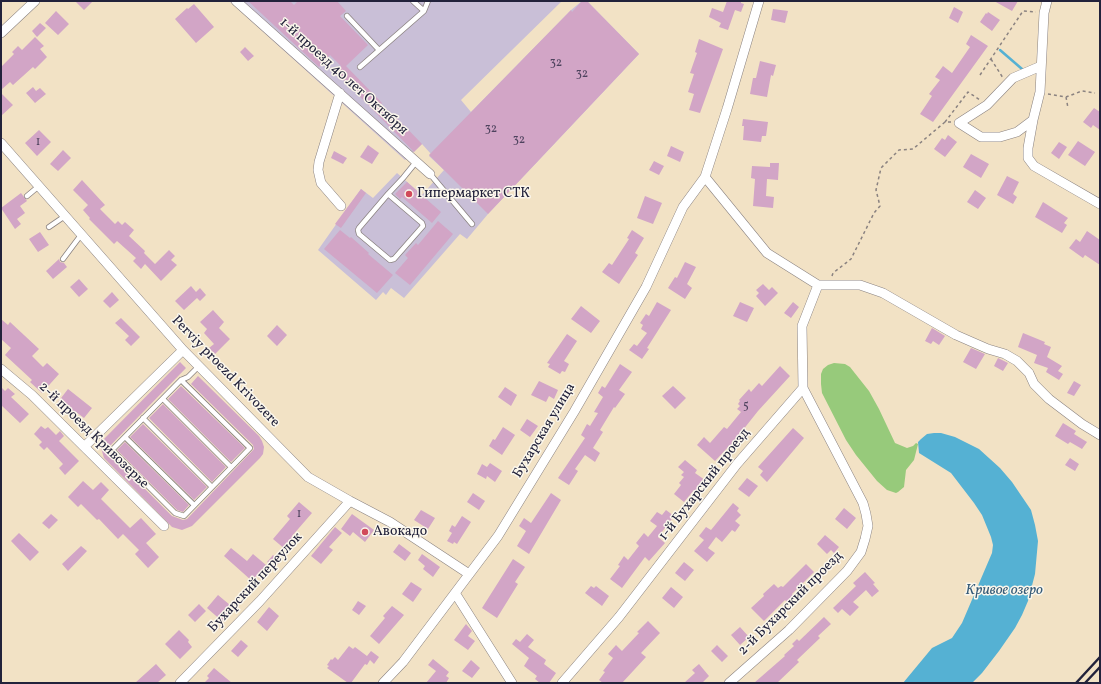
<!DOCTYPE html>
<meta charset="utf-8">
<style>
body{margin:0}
#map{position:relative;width:1101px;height:684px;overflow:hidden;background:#f2e2c5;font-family:Vollkorn,serif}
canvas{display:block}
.frame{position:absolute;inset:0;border:2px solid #22223b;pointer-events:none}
</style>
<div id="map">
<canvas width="1101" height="684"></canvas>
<div class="frame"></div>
</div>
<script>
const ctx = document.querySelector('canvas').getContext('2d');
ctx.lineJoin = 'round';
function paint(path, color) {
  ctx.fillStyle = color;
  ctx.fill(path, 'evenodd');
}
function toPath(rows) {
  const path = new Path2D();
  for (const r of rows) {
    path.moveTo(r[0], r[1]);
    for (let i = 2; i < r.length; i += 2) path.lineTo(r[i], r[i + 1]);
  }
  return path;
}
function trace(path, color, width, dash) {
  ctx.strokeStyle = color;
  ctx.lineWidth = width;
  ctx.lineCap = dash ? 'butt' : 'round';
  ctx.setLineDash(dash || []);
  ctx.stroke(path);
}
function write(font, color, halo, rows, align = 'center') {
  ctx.font = font + ' Vollkorn,serif';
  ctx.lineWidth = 3;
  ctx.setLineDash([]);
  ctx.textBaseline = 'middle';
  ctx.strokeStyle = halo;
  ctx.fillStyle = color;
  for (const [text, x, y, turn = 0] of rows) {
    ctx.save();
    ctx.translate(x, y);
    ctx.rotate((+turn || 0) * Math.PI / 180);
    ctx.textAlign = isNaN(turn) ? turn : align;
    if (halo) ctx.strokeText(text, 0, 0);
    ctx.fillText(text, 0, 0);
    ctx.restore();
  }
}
const industrial = toPath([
 [229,1,562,1,461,100,471,112,571,10,582,1,587,1,639,54,488,214,467,239,460,234,404,298,391,288,386,295,383,292,376,300,318,250,361,189,373,198,397,173,422,195,444,170,429,156,431,154,422,144,405,160]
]);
const green = toPath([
 [834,363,845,364,850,367,869,391,879,409,895,443,907,448,913,446,916,443,918,444,914,460,906,470,904,487,898,492,896,493,887,490,877,481,856,455,846,440,822,393,821,384,821,374,823,369,828,365]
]);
const water = toPath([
 [934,433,941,433,955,437,979,449,1000,468,1012,482,1031,510,1035,525,1038,541,1035,574,1028,601,1022,615,1015,628,999,651,982,673,972,683,903,683,932,648,952,638,962,623,992,553,993,545,991,537,982,515,974,503,951,473,919,453,918,442,921,439,927,434]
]);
const stream = toPath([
 [1000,50,1022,69]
]);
const building = toPath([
 [75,1,93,1,84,10],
 [248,1,290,1,294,5,298,1,337,1,346,11,340,16,368,45,346,66,382,103,380,105,394,119,396,117,422,144,414,152,336,72,341,66,330,55,319,67],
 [582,1,587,1,639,54,488,214,429,155,571,10,572,12],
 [727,1,741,1,741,3,744,4,741,12,735,10,728,30,719,27,721,23,709,17,712,8,723,12],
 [994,1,1018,1,1012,11],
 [194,4,214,27,196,43,175,19,187,8,188,9],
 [954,7,963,12,958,23,949,18],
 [773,9,788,11,785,23,771,20],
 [56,11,69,24,58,35,45,23],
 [988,12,1000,20,992,31,980,22,986,13,987,14],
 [40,23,46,28,37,37,32,31],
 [971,35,988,46,933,122,920,114,932,96,929,94,940,80,935,77,943,66,952,73,970,47,966,44],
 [35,37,44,46,40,49,47,57,35,69,33,67,13,85,10,82,1,90,1,67,14,54,12,52,18,46,22,50],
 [699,39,723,49,700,113,689,110,694,94,688,92,694,74,690,73,697,53,695,52],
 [245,47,254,56,248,61,240,52],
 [760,61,776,65,773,76,771,75,767,97,750,94,753,78,756,78],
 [33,87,36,91,40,88,46,94,35,103,26,93],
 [1,93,13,105,1,116],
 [1094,108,1100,112,1100,130,1093,125,1091,128,1083,122],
 [743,119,768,122,766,136,762,136,761,142,743,140,744,126,742,126],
 [39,130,51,142,37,156,25,143],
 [948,135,957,142,945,157,934,149,942,138,945,140],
 [1078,141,1095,152,1085,166,1068,155],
 [1059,142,1067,147,1059,159,1051,153],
 [368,145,379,153,372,164,360,157],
 [671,146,684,152,680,162,667,156],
 [63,150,71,158,58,171,50,164],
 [334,151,347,158,343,164,331,158],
 [971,154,989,164,981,178,963,167],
 [654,161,664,166,659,175,649,170],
 [770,163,779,163,778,180,767,179,766,196,774,197,773,208,753,206,755,179,751,178,752,166,770,167],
 [1007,176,1019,182,1013,194,1017,197,1013,204,997,195],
 [82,180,105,205,100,209,115,224,118,221,122,225,125,222,134,230,129,236,145,251,144,253,155,264,169,250,175,256,171,260,177,265,161,281,145,264,141,269,133,261,136,258,117,241,114,244,89,219,90,218,83,210,88,205,73,190],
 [407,182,441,212,432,223,402,197,400,199,395,194],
 [361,189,366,193,341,228,335,224],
 [975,190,986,198,978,209,967,202],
 [21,193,27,201,20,206,25,213,17,219,21,224,15,229,1,208],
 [645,196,662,203,653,224,637,218],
 [1043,202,1068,218,1064,223,1067,225,1062,233,1035,217],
 [438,221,453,234,410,285,395,273,408,258,405,255,416,243,418,245],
 [340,230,350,238,351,237,369,253,368,254,393,275,377,293,324,249],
 [632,230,644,238,635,253,638,255,619,284,602,272,609,263,612,265,629,239,627,238],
 [1087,231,1100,240,1100,265,1085,255,1083,258,1069,248,1076,239,1080,242],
 [40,232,49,245,38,252,29,239],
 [59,259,60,262,64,263,67,267,53,279,46,271],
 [685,262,696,267,687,284,692,288,685,299,668,288,675,277,677,278],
 [79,279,88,289,79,297,70,287],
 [763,284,769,290,772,287,778,293,765,306,756,296,759,293,756,290],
 [191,286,196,292,200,288,206,295,200,301,197,298,184,310,175,301],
 [112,292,119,300,110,308,103,301],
 [657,302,671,310,647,348,649,349,642,359,629,350,634,344,637,346,647,333,641,329,643,325,640,323,646,314,649,316],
 [740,302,754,308,747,322,733,316],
 [793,302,799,307,791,318,784,313],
 [581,306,600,321,591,333,571,319],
 [213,310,224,322,219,328,230,339,215,354,209,348,214,344,204,333,207,329,200,322],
 [121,318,140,337,131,346,125,340,129,336,115,323],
 [1,319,8,325,10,322,39,349,32,356,43,367,47,363,59,374,42,393,30,382,32,380,5,355,11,348,1,339],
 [277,325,287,335,277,346,267,336],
 [932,328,945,336,939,345,933,341,931,344,925,341],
 [1023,333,1045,342,1044,344,1051,347,1047,357,1062,366,1058,371,1063,374,1059,380,1046,372,1048,368,1034,363,1037,355,1018,347],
 [567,334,577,341,564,361,569,364,565,372,562,371,560,374,548,367,550,364,547,363],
 [971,348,985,354,976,369,963,362],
 [998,358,1008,363,1003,371,994,366],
 [180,362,186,368,109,447,108,449,109,453,172,516,183,520,187,519,254,449,253,445,191,384,198,376,259,436,262,441,264,447,263,454,260,458,192,526,182,530,172,527,104,458,101,448,104,439],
 [620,364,632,372,619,390,625,394,615,408,614,407,600,430,603,432,593,448,600,453,595,462,585,455,575,469,578,471,569,485,558,478,585,438,581,435,587,424,590,426,598,413,594,412,603,397,598,393,602,386,605,388],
 [780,366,790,376,758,411,731,445,730,445,715,461,697,445,704,437,710,443,724,427,727,429,741,412,737,409,740,406,738,404,740,401,739,400,749,389,751,392,759,383,762,386],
 [539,381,558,390,554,399,549,396,546,402,531,395],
 [1074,381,1081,385,1074,396,1067,393],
 [181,386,245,448,231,462,168,399],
 [673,386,686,398,675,409,662,396],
 [1,387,5,391,8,388,15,394,11,397,29,414,20,423,1,405],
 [505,387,517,395,511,406,498,397],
 [68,389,92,408,84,418,76,412,74,415,58,402],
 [163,404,226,467,212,482,149,418],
 [527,419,538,426,530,437,520,430],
 [1063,423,1076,431,1074,434,1087,442,1082,449,1070,442,1068,444,1055,436],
 [143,424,207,487,194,500,130,437],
 [41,426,45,429,48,427,56,435,60,431,64,436,59,441,79,461,65,475,59,468,63,464,47,447,44,450,39,445,42,442,34,434],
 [503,427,515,435,502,455,489,446,493,439,495,440],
 [793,428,804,438,767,482,760,475,763,471,758,467],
 [125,442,189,505,183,512,177,510,117,450],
 [1070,458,1079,464,1075,471,1065,465],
 [685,460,697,470,695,473,705,480,696,491,694,490,684,502,674,494,681,485,679,483,684,477,681,475,684,472,678,467],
 [490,463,502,471,495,482,487,476,486,479,477,474,482,464,487,467],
 [747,478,758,486,749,497,738,489],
 [83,481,93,490,101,482,109,490,101,499,130,528,141,518,156,534,146,543,159,557,148,568,135,554,139,550,123,534,118,539,99,519,97,520,81,504,78,507,68,497],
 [473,493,485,501,479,510,467,502],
 [551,493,561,500,529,554,517,546,526,531,519,526,524,518,531,523],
 [299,502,312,513,292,536,295,538,286,550,273,539,290,519,287,516],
 [733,503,739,508,737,511,741,515,735,521,740,525,735,532,732,530,722,542,716,537,708,548,715,553,707,562,694,551,704,540,699,536,706,527,711,530],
 [844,508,856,518,847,529,835,519],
 [421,510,435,518,428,529,414,520],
 [666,510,674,516,658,537,665,543,649,561,645,557,622,588,610,579,620,566,618,565,624,556,628,560,639,546,636,543,644,533,648,537,657,526,650,521,657,512,662,515],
 [51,514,58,520,49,529,42,523],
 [352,514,374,530,365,542,353,532,350,536,341,529],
 [462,516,471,522,457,544,454,542,453,544,447,541,452,533,449,531,452,525,455,527],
 [335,527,342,533,329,547,333,550,321,564,311,556],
 [19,533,39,552,30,561,11,541],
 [825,535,839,547,834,553,831,550,827,554,817,544],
 [399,544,411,553,405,561,393,552],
 [81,546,87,551,68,571,62,564],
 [231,548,247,561,253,554,266,565,252,581,224,556],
 [422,554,440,567,433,577,423,569,425,566,418,560],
 [273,555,280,562,274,568,267,562],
 [513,559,525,567,515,582,518,584,497,618,482,608],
 [684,562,694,570,685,581,675,573],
 [806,564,814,572,792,594,794,597,788,603,785,600,764,621,751,608,764,596,763,594,774,584,778,588,781,586,783,587],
 [865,572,875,583,873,584,879,591,872,597,866,590,853,602,859,607,850,616,842,609,838,613,833,608,856,586,853,583],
 [411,582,422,589,413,602,402,594],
 [591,586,594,588,596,586,609,596,602,606,585,593],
 [671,587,683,597,674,608,662,598],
 [218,595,230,605,228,607,233,611,223,622,207,608],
 [358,601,366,606,359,615,352,610],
 [199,604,206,611,195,622,188,615],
 [392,606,404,615,379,644,370,636,385,618,383,616],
 [269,607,279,616,267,631,257,622],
 [824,617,831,624,818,636,820,638,797,660,799,662,777,683,754,683,785,656,784,655,794,646,792,644,797,639,799,641],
 [648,621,660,633,641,653,646,657,622,683,603,683,599,680,605,672,603,671,613,658,608,654,616,645,622,651,639,633,637,632],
 [466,624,472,631,468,636,475,641,468,650,454,640],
 [740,627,749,637,740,645,731,635],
 [179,630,189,640,188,642,192,647,180,659,165,644],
 [527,634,534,640,528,647,546,660,544,664,556,673,549,683,540,683,535,679,537,676,524,666,529,658,512,644,516,639,520,642],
 [241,640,248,646,238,657,231,651],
 [717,645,728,656,722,662,711,651],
 [349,646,353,649,355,647,367,656,371,651,379,657,374,664,370,660,367,665,365,664,351,683,348,683,327,668,329,666,327,665,331,659,332,660,335,657,338,660],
 [433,659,449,672,446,676,449,678,446,683,426,683,436,671,428,665],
 [471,660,480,668,472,678,462,671],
 [156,664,166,675,157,683,135,683],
 [699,664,709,676,702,683,684,683,695,673,692,670],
 [214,668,232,683,204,683,209,678,207,676]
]);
const path = toPath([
 [991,59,1003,78],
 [980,75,1023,11,1036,12],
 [1048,94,1066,97,1082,91,1095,93],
 [1066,97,1068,108],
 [951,122,945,122,968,92,980,100],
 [832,276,833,273,851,259,874,213,880,206,876,190,881,168,899,150,913,149,945,122]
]);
const lane = toPath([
 [424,11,428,1],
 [347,16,379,50],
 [360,67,424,11,413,1],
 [430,174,472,224],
 [388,194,422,223,423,226,394,259,390,260,359,234,358,230,359,228,388,194,403,178,416,162],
 [27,196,39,186],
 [49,227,65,216],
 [63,259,81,235],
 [181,380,250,448,184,516,175,513,112,450,181,380,188,377,199,366],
 [163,399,231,467],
 [143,418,212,487],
 [125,437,194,505]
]);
const street = toPath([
 [236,1,430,174],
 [1047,1,1044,13,1040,92,1033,120,1028,148,1028,158,1034,166,1100,204],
 [1,33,35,1],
 [340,93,319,162,318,170,321,183,341,206],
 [1033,120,1017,132,1000,137,981,137,959,123,987,105,1013,78,1041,66],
 [1,143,183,350,308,477,350,501,390,522,469,574],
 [705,177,767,253,818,285,860,285,883,293,956,335,988,349,1005,354,1017,361,1029,373,1034,384,1049,399,1082,424,1100,435],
 [1,369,32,395,164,526],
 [85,446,183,350],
 [455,593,512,683],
 [180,683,260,601,350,501],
 [383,683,403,662,498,536,574,412,646,287,683,207,705,177,727,109,759,1],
 [562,683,619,617,737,464,803,388,802,326,818,285],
 [729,683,789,630,847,571,861,552,865,539,868,526,866,514,863,503,803,388]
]);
const rail = toPath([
 [1076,683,1100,657],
 [1085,683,1100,667]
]);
const markers = [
 [409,194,4,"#d1495b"],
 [365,532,4,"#d1495b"]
];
const numberNames = [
 ["32",556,64],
 ["32",582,75],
 ["32",491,130],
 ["32",519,141],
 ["1",38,143],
 ["5",746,407],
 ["1",299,515]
];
const streetNames = [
 ["1-й проезд 40 лет Октября",343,77,42],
 ["Perviy proezd Krivozere",225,372,46],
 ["Бухарская улица",545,431,-59],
 ["2-й проезд Кривозерье",93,436,44],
 ["1-й Бухарский проезд",705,485,-52],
 ["Бухарский переулок",256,583,-47],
 ["2-й Бухарский проезд",791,604,-45]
];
const poiNames = [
 ["Гипермаркет СТК",417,194],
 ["Авокадо",373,532]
];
const waterNames = [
 ["Кривое озеро",1004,591]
];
paint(industrial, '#c9bfd7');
paint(green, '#97ca7b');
paint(water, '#55b1d3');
trace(stream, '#55b1d3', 2.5);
paint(building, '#d2a5c6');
trace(lane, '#8a8280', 6);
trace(street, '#8a8280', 10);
trace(path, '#8a8280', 1.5, [3, 3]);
trace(lane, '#fff', 4.5);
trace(street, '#fff', 9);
trace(rail, '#22223b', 2.5);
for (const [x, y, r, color] of markers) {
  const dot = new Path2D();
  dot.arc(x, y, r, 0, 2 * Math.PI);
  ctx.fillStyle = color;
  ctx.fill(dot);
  trace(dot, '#fbf7ec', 1.5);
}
write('12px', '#4e435e', null, numberNames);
write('14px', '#22223b', '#fbf7ec', streetNames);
write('14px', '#22223b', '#fbf7ec', poiNames, 'left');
write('italic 15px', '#365b78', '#fbf7ec', waterNames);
</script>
